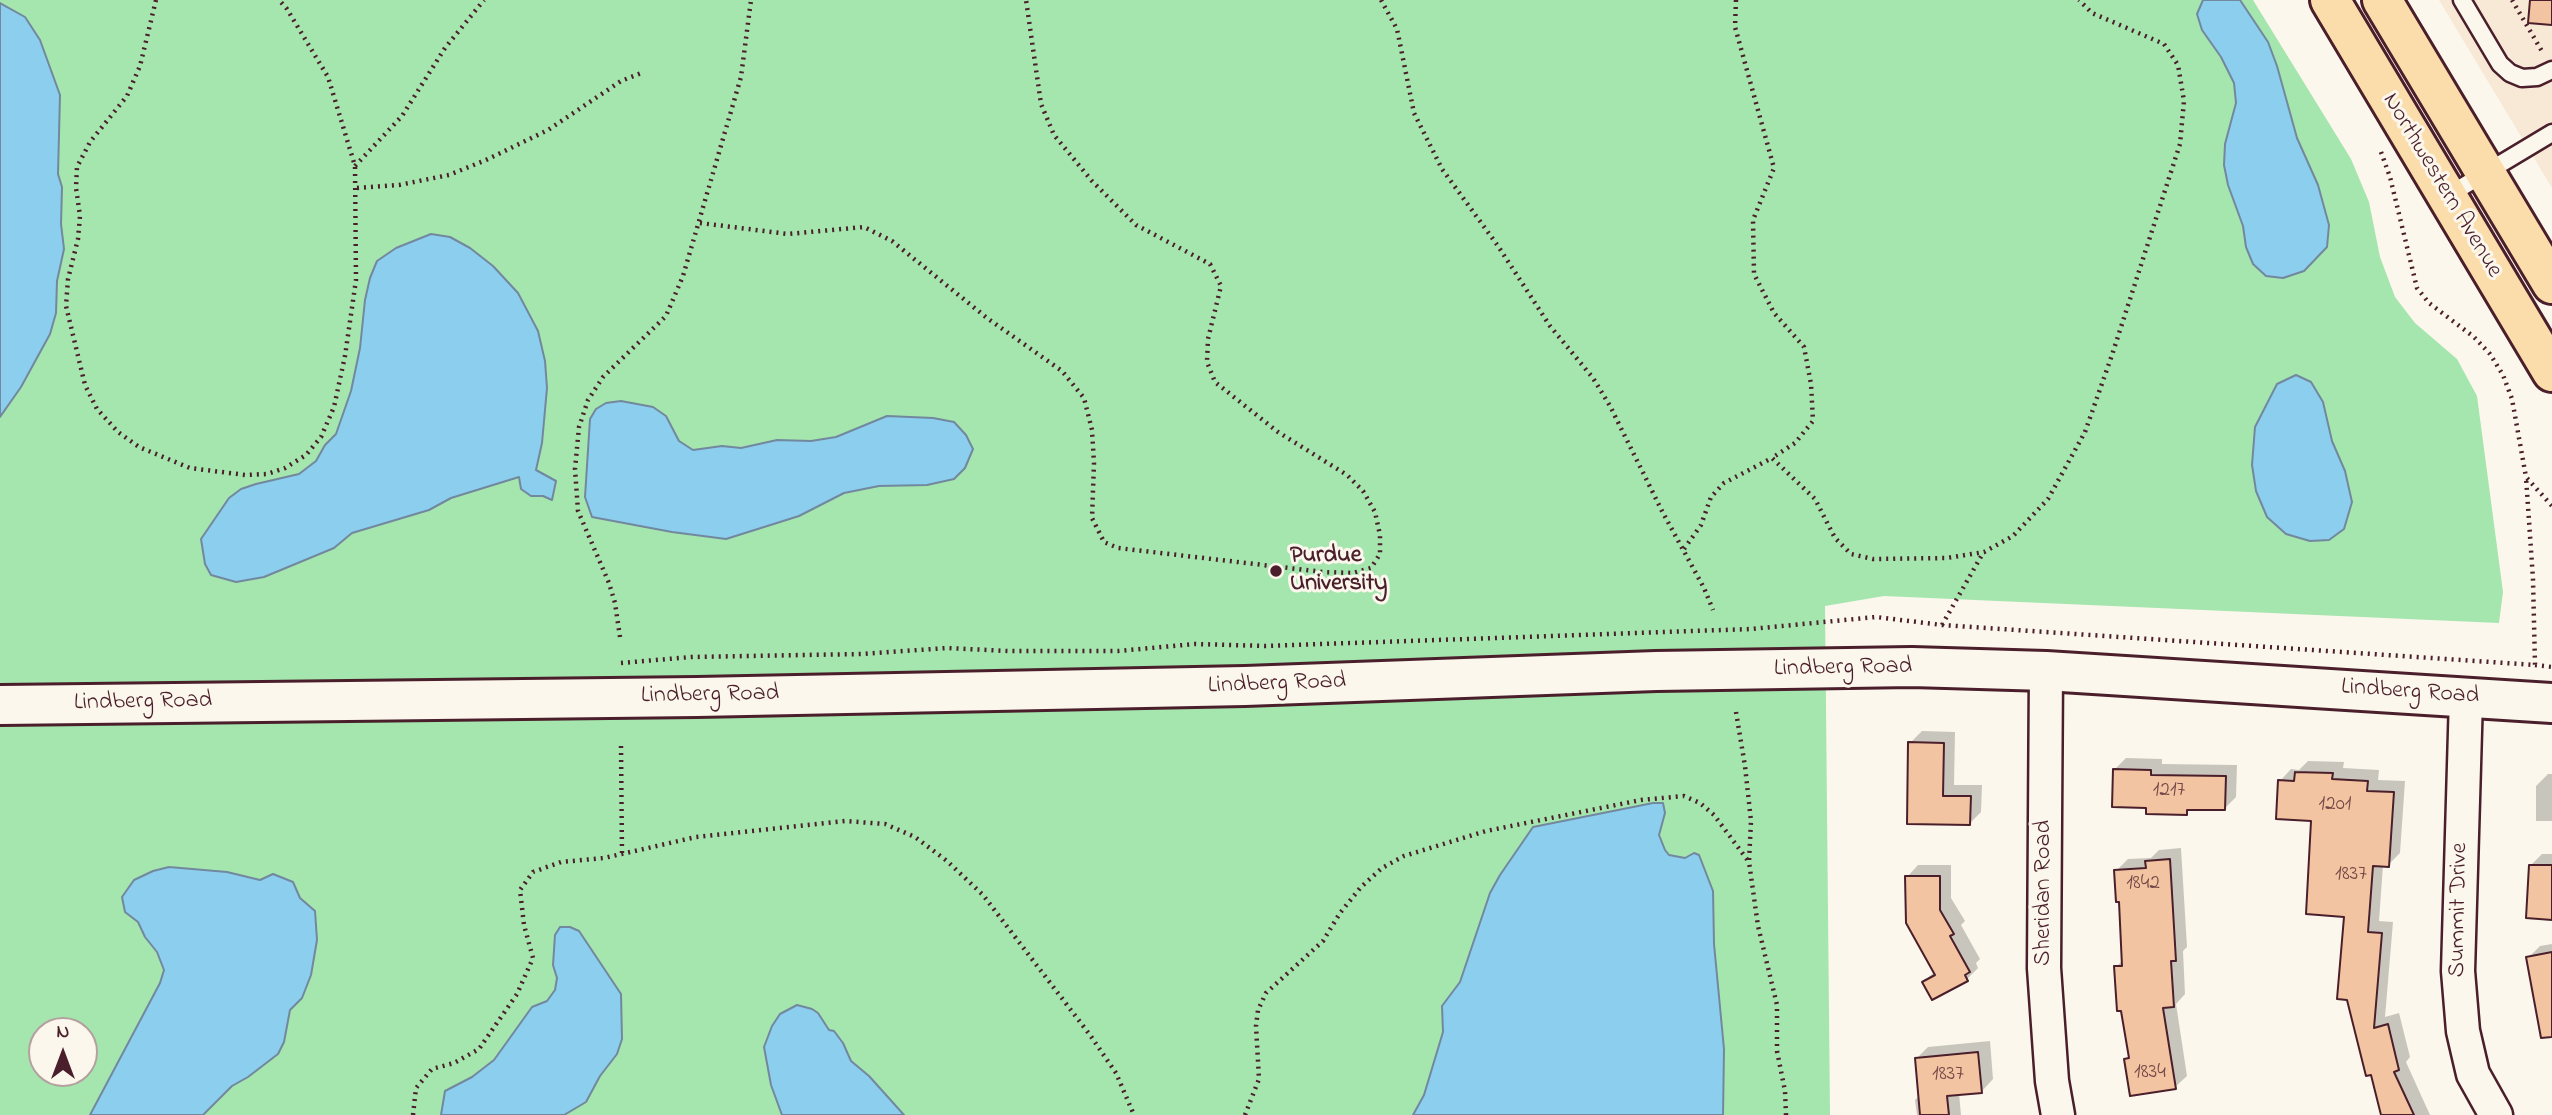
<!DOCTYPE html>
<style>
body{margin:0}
#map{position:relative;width:2552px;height:1115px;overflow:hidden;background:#fbf7ec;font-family:"Indie Flower",sans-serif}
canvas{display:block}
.north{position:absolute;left:28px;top:1017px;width:70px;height:70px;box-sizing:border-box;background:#fbf7ec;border:2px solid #b4a19f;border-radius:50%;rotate:0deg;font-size:19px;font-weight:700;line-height:28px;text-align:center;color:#4a1f2b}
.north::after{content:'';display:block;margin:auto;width:24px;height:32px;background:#4a1f2b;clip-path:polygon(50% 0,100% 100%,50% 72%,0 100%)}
</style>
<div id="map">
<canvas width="2552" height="1115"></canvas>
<div class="north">N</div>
</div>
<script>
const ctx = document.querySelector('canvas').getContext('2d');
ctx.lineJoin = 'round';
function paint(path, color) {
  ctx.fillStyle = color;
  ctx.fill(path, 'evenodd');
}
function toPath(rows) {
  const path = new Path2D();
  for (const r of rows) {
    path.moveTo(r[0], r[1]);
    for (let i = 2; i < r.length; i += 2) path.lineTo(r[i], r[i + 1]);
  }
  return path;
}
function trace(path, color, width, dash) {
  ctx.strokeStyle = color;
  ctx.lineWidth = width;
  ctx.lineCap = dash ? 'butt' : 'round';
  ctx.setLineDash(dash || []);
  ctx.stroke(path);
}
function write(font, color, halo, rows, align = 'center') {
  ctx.font = font + ' "Indie Flower",sans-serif';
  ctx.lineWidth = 6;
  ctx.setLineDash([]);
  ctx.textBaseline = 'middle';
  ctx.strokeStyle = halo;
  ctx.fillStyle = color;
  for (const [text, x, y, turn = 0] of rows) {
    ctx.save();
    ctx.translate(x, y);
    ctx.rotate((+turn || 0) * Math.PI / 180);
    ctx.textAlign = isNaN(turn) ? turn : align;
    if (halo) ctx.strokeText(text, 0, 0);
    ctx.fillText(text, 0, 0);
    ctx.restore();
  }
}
const built = toPath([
 [2439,0,2552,0,2552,188]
]);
const green = toPath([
 [0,0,2253,0,2351,159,2369,202,2380,257,2395,297,2415,323,2457,359,2477,396,2503,592,2499,623,1884,596,1825,606,1830,1115,0,1115],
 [42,1031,84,1031,84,1073,42,1073]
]);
const water = toPath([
 [2203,0,2240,0,2268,42,2277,66,2297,138,2318,185,2329,225,2327,247,2304,271,2283,278,2266,276,2253,264,2246,247,2243,226,2228,185,2224,165,2225,144,2236,103,2234,83,2221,57,2202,30,2197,14,2203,0],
 [0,3,25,17,40,40,60,95,58,174,62,187,61,224,64,249,57,281,56,313,50,334,21,387,0,417,0,3],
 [431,234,450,237,470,248,493,266,518,293,538,331,545,361,547,388,542,443,536,470,556,481,552,500,543,496,531,496,521,489,519,477,451,498,429,510,352,533,334,548,264,577,236,582,211,575,205,564,201,539,229,498,241,489,256,484,299,474,316,461,325,445,336,434,351,391,360,348,365,300,370,278,377,261,396,248,431,234],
 [2296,375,2311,382,2323,402,2332,441,2345,471,2352,502,2344,529,2329,540,2310,541,2286,534,2267,517,2256,491,2252,465,2255,427,2277,384,2296,375],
 [621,401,653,407,666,416,679,441,693,450,722,446,741,448,777,440,811,441,836,437,887,416,933,418,954,422,966,435,973,449,965,468,954,479,927,485,879,486,844,493,799,516,726,539,672,532,592,517,585,497,590,419,596,409,606,403,621,401],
 [1653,803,1663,803,1665,813,1659,835,1665,850,1669,855,1685,858,1694,853,1699,855,1713,891,1714,944,1724,1049,1723,1115,1413,1115,1424,1095,1443,1032,1442,1006,1460,982,1490,893,1500,875,1533,827,1653,803],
 [169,867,227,872,260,880,273,874,293,882,300,898,315,911,317,940,311,975,302,998,290,1010,284,1042,278,1054,248,1077,232,1086,203,1115,90,1115,160,983,164,970,157,952,145,937,138,922,125,912,122,897,134,880,153,871,169,867],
 [560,927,570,927,579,931,621,994,622,1039,617,1054,600,1076,586,1102,564,1115,441,1115,445,1091,472,1077,494,1060,532,1007,547,1001,555,990,557,978,553,965,555,935,560,927],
 [797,1005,812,1009,818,1013,829,1030,834,1031,843,1043,851,1061,869,1076,904,1115,782,1115,771,1085,764,1047,772,1026,780,1014,797,1005]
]);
const shadow = toPath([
 [1922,731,1955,732,1954,785,1982,785,1981,812,1970,823,1909,823,1910,743],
 [2126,758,2162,759,2162,764,2237,765,2236,797,2224,809,2191,808,2186,813,2148,807,2114,770],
 [2308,761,2344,762,2343,768,2379,770,2378,780,2405,781,2400,853,2388,865,2383,865,2379,921,2393,922,2385,1017,2399,1013,2410,1057,2406,1062,2430,1115,2383,1115,2346,915,2313,819,2280,781,2291,769,2299,770],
 [2548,774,2552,774,2552,821,2536,821,2536,786],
 [2181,848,2187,947,2183,951,2185,994,2176,1004,2187,1076,2175,1087,2126,1060,2130,1056,2116,967,2124,959,2121,900,2116,871,2128,859,2151,858,2159,850],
 [2542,854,2552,854,2552,918,2531,865],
 [1918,865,1951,865,1951,898,1965,921,1961,925,1980,959,1976,963,1978,968,1967,979,1924,982,1935,971,1907,877],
 [2552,944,2552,1027,2528,958,2540,946],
 [1990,1041,1993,1079,1982,1091,1959,1093,1961,1115,1917,1115,1915,1100,1920,1095,1916,1059,1928,1047]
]);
const building = toPath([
 [2530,0,2552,0,2552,25,2528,23,2530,0],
 [1908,742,1944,743,1943,796,1971,796,1970,825,1907,824,1908,742],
 [2113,769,2151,770,2151,775,2226,776,2225,810,2187,810,2187,815,2146,814,2146,808,2112,807,2113,769],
 [2295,772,2333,773,2332,779,2368,781,2367,791,2394,792,2389,867,2373,866,2368,932,2382,933,2374,1028,2388,1024,2399,1070,2394,1072,2414,1115,2381,1115,2371,1075,2366,1076,2347,1000,2337,999,2344,917,2306,914,2311,821,2276,819,2278,780,2294,781,2295,772],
 [2170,859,2176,961,2171,961,2174,1007,2163,1008,2176,1089,2130,1096,2124,1059,2129,1058,2121,1011,2117,1011,2114,966,2122,966,2119,902,2116,902,2114,870,2146,868,2145,861,2170,859],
 [2529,865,2552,865,2552,920,2526,918,2529,865],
 [1905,876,1940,876,1940,910,1954,934,1950,936,1970,972,1965,975,1968,981,1932,1000,1922,982,1935,975,1906,923,1905,876],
 [2552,952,2552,1037,2541,1038,2526,957,2552,952],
 [1978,1052,1982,1093,1947,1096,1949,1115,1920,1115,1915,1058,1978,1052]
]);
const path = toPath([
 [156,0,140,66,127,96,90,142,77,167,76,188,80,216,78,239,68,279,66,306,85,385,97,409,118,432,139,447,190,468,245,475,267,474,285,468,306,455,321,437,334,407,345,356,356,280,355,166,328,77,287,9,279,0],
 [1381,0,1397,29,1414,113,1442,169,1498,246,1550,326,1593,378,1610,406,1663,513,1704,588,1713,610],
 [1736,0,1735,27,1774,168,1753,220,1754,274,1774,313,1804,347,1811,384,1813,421,1795,443,1772,458],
 [2512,0,2543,53],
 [2381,152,2390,177,2417,288,2429,303,2474,337,2490,354,2503,375,2512,399,2526,477,2552,506],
 [355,166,402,116,445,48,484,0],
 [357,188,399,185,449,175,486,160,548,130,621,81,644,72],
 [700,223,788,234,864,227,892,241,987,318,1062,371,1084,398,1092,430,1094,463,1092,518,1104,542,1118,548,1323,572,1353,573,1371,568,1380,554,1380,535,1375,512,1363,491,1347,475,1278,432,1215,382,1207,362,1208,339,1221,286,1210,264,1136,225,1092,181,1054,135,1041,104,1026,0],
 [1684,549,1701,525,1711,497,1724,483,1772,458,1815,499,1835,538,1851,554,1873,559,1947,558,1984,552,2013,536,2048,499,2085,432,2112,355,2180,144,2184,101,2178,65,2164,44,2092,13,2079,0],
 [1942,625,1983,553],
 [620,637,615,603,609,583,578,511,575,469,579,427,588,400,603,377,666,316,683,276,741,77,751,0],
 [621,663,691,657,861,654,947,648,1008,651,1118,651,1195,644,1266,646,1751,629,1876,617,1942,625,2535,665,2533,579,2526,477],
 [2535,665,2552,667],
 [1736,712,1745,766,1751,821,1749,862,1758,926,1777,1005,1777,1051,1785,1091,1786,1115],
 [621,746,622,854],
 [413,1115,416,1088,432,1069,454,1063,479,1049,517,994,533,958,524,925,520,890,533,872,561,862,604,858,696,837,845,821,885,824,915,837,947,861,983,895,1090,1035,1116,1073,1134,1115],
 [1245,1115,1259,1079,1256,1026,1258,1010,1266,993,1323,941,1340,913,1361,887,1382,868,1404,856,1486,831,1641,800,1684,796,1700,803,1714,815,1749,862]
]);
const service = toPath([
 [2462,0,2500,64,2510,73,2522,78,2537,77,2552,70],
 [2447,196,2552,133]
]);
const minor = toPath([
 [2046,671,2044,968,2052,1081,2058,1115],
 [2466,697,2458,971,2463,1031,2473,1074,2496,1115]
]);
const secondary = toPath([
 [0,705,697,697,1245,686,1656,671,1912,667,2046,671,2552,703]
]);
const primary = toPath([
 [2330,0,2552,372],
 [2382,0,2552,284]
]);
const markers = [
 [1276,571,7,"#4a1f2b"]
];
const numberNames = [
 ["1217",2169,792],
 ["1201",2335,806],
 ["1837",2351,876],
 ["1842",2143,885],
 ["1834",2150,1074],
 ["1837",1948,1076]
];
const streetNames = [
 ["Northwestern Avenue",2441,186,59],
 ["Lindberg Road",1843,669,-1],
 ["Lindberg Road",1277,685,-2],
 ["Lindberg Road",2410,693,4],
 ["Lindberg Road",710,696,-1],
 ["Lindberg Road",143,703,-1],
 ["Sheridan Road",2045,893,-90],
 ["Summit Drive",2460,910,-89]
];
const poiNames = [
 ["Purdue",1290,557],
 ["University",1290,585]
];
paint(built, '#f8e8d6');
paint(green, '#a5e5ae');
paint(water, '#8cceed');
trace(water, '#72889f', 2);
paint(shadow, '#0003');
paint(building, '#f2c4a1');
trace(building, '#4a1f2b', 2);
trace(service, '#4a1f2b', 21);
trace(minor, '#4a1f2b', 37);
trace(secondary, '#4a1f2b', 44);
trace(primary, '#4a1f2b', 44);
trace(path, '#4a1f2b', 4.5, [2, 5]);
trace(service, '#fbf7ec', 16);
trace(minor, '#fbf7ec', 32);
trace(secondary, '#fbf7ec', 38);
trace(primary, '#fbddab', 38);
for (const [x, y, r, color] of markers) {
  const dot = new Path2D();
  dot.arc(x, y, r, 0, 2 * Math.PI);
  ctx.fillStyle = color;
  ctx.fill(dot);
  trace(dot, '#fbf7ec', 2.5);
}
write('21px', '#744848', null, numberNames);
write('24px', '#4a1f2b', '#fbf7ec', streetNames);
write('bold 24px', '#4a1f2b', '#fbf7ec', poiNames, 'left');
</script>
